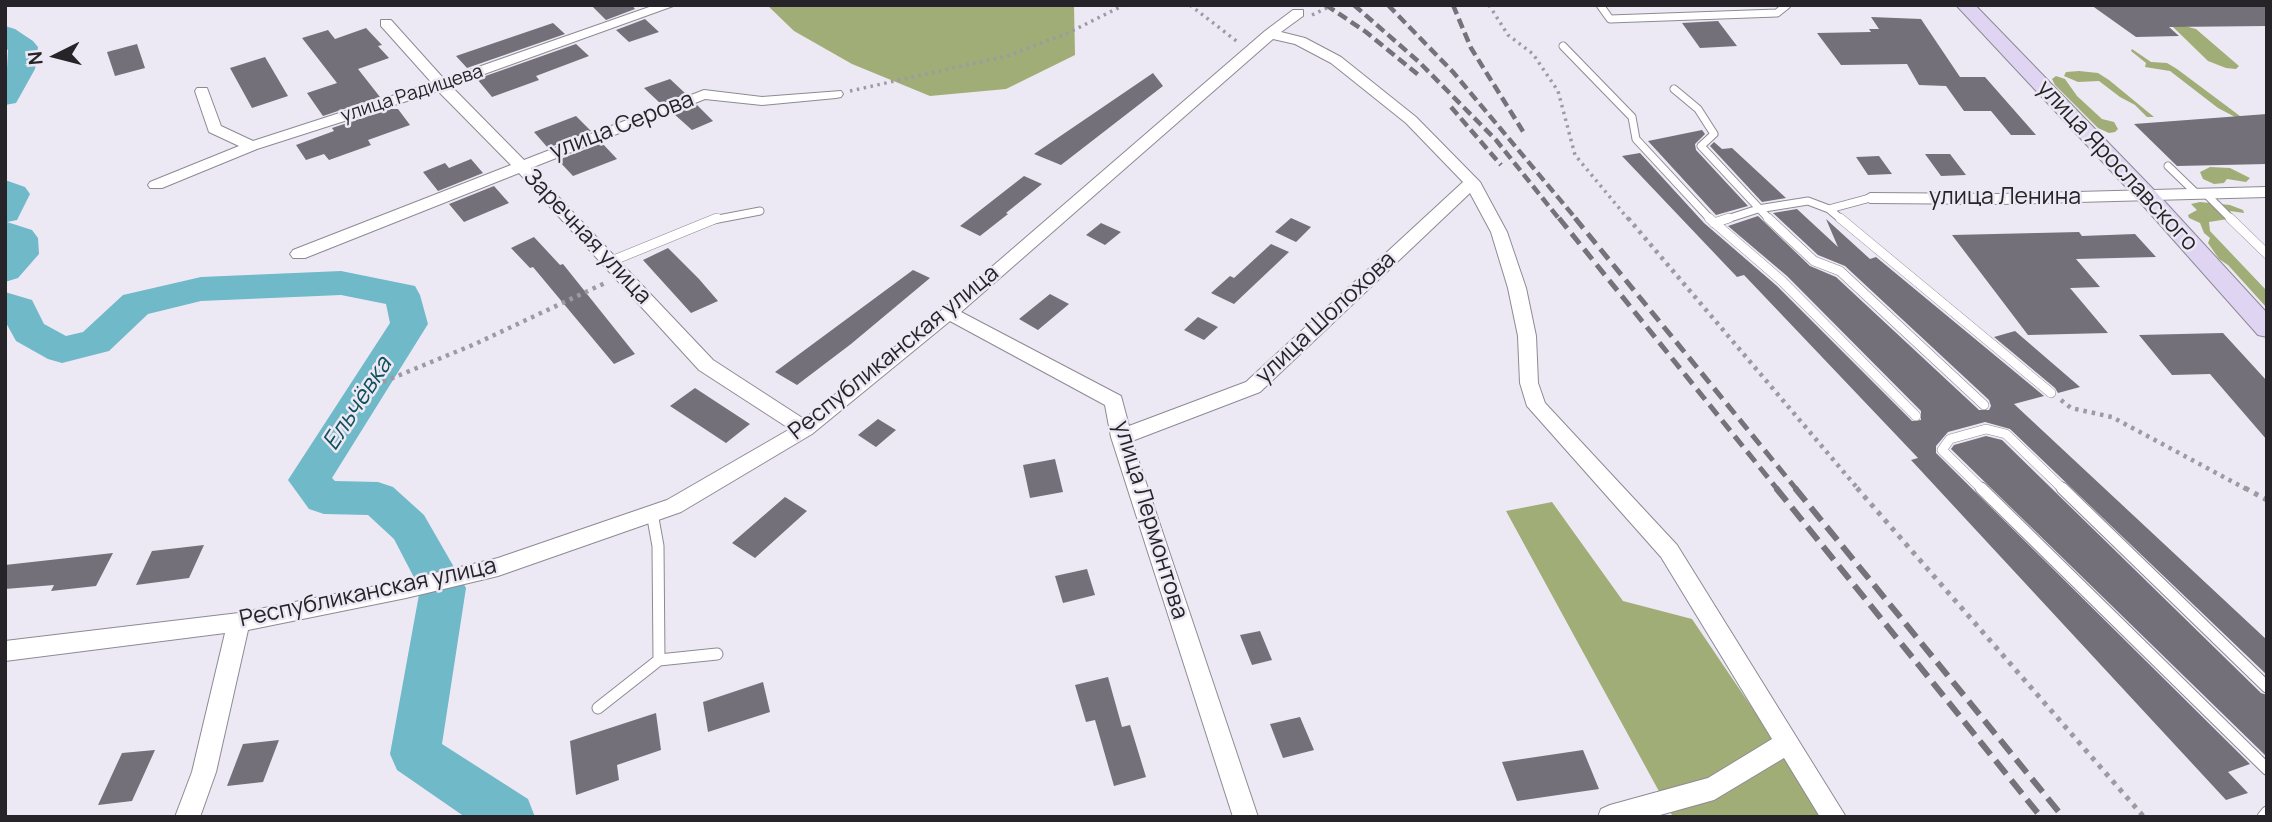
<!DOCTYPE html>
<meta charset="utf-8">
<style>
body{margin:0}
#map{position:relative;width:2272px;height:822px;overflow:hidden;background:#ede9f4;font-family:Manrope,sans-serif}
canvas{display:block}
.frame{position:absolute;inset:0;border:7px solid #262428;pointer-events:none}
.north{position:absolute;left:21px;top:21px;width:70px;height:70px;-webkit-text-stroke:5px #ede9f4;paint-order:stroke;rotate:264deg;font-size:19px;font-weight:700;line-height:28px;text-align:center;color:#262428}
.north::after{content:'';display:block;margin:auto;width:24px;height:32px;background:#262428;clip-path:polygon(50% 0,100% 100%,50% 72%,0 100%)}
</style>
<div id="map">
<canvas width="2272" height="822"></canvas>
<div class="frame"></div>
<div class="north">N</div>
</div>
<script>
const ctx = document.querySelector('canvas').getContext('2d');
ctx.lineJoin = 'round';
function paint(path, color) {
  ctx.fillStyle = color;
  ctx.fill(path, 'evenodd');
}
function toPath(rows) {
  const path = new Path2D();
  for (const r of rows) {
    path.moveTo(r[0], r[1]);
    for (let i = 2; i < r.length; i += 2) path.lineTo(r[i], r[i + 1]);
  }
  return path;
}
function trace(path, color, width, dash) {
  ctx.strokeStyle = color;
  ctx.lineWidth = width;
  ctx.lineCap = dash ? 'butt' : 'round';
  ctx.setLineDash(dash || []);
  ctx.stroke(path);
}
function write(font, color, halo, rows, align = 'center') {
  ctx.font = font + ' Manrope,sans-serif';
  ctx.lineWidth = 5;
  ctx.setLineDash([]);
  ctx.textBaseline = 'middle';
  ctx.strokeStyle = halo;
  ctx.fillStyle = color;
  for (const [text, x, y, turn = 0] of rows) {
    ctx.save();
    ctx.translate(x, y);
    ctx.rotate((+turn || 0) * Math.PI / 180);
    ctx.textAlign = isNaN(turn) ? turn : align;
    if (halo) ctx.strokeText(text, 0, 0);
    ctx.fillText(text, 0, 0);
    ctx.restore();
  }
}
const forest = toPath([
 [767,5,1074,5,1075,55,1006,89,930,96,852,64,794,31],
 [2181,25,2196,29,2239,66,2236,69,2226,68,2208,61,2173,27],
 [2132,49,2151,62,2167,63,2177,69,2240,116,2239,119,2218,108,2170,71,2145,67,2146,63,2131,51],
 [2079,71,2098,73,2109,80,2154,117,2147,117,2135,105,2120,97,2099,81,2078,82,2064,76,2066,72],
 [2056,76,2065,79,2077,96,2102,119,2114,122,2118,129,2115,132,2109,133,2098,128,2055,85,2052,79],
 [2210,167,2230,168,2250,178,2246,182,2227,179,2224,183,2214,184,2203,179,2200,172],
 [2200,202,2230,205,2243,210,2244,213,2230,211,2232,216,2228,219,2209,222,2210,231,2267,291,2267,308,2228,265,2219,259,2208,243,2210,238,2204,233,2200,223,2189,218,2188,215,2197,210,2191,204],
 [1552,502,1623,601,1692,619,1826,817,1673,817,1506,511]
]);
const river = toPath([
 [5,26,15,29,33,41,38,47,35,69,20,96,16,103,5,105,8,50,5,48,5,26],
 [5,180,25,187,30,194,17,220,7,222,32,230,38,238,39,254,18,278,5,282,5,180],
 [341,271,415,286,420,295,428,324,332,478,335,481,378,482,393,487,424,515,466,588,442,744,528,799,535,817,465,817,397,770,390,754,420,589,394,539,368,515,324,514,309,509,288,480,390,323,386,304,341,295,201,301,148,314,109,351,62,363,48,359,16,341,5,321,5,292,32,300,44,324,66,336,83,332,123,295,201,277,341,271]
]);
const building = toPath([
 [591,5,632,5,635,9,606,20],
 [2091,5,2267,5,2267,26,2169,27,2179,36,2136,37],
 [1871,17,1921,19,1960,77,1985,77,2036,135,2011,135,1991,111,1964,111,1946,86,1919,85,1907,64,1841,65,1817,33,1871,32,1869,29,1879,29],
 [645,19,659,32,629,42,616,30],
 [1718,21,1737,46,1700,48,1682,23],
 [553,23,565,34,467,68,456,56],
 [366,28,382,45,378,46,389,58,358,69,380,97,323,116,307,93,337,83,302,38,328,30,335,39],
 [137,44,145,68,115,76,107,52],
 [576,44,589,56,536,76,539,80,492,97,477,79],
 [265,57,288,96,252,108,230,68],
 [1153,73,1163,86,1061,165,1034,154],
 [670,79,686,94,661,104,644,88],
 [697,105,713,121,692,130,674,114],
 [390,109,398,109,410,125,368,140,371,145,329,160,324,154,306,160,296,145,334,131,332,128],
 [2267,114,2267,164,2177,166,2134,124],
 [576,116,591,131,548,148,534,132],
 [1702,130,1705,134,1695,144,1696,150,1748,206,1716,215,1648,141],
 [1714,142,1722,149,1732,148,1786,198,1762,202,1710,146],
 [602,143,617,159,573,176,558,160],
 [1640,153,1704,223,1777,286,1912,421,1921,420,1921,411,1787,276,1728,226,1758,216,1810,266,1836,277,1979,410,1989,410,1991,406,1989,400,1845,266,1818,255,1773,213,1797,209,1838,247,1826,219,1870,259,1876,257,2044,396,2014,404,2267,640,2267,675,2010,429,1985,422,1948,432,1936,446,1936,453,2250,764,2228,772,2248,793,2226,800,1911,460,1918,458,1744,275,1737,277,1622,156],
 [1925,154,1950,154,1966,175,1941,176],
 [1879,156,1892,174,1868,175,1856,157],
 [471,159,483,173,438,191,423,172,445,163,449,168],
 [1024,176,1042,184,1006,213,1008,214,980,236,960,226],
 [494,186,509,203,464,222,449,204],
 [1291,218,1311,227,1296,242,1275,232],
 [1101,223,1121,232,1105,245,1086,235],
 [2079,232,2082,236,2135,234,2156,257,2076,259,2100,287,2070,288,2108,333,2028,335,1952,235],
 [534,237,560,265,563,264,635,354,614,364,533,267,530,268,511,248],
 [1271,244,1289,252,1234,304,1211,293,1230,276,1234,278],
 [668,248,699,279,718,301,691,313,643,260],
 [913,270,930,278,851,344,797,385,775,372],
 [1050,294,1069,304,1038,330,1019,319],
 [1198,317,1218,327,1204,340,1184,330],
 [2015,331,2080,387,2058,393,2055,388,1994,337],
 [2223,333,2267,381,2267,440,2210,374,2172,375,2139,335],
 [695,388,750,424,726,443,670,406],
 [878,419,896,430,876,447,858,435],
 [1986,436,2002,440,2261,693,2267,695,2267,757,1951,449,1954,445],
 [1055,459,1063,492,1030,498,1023,465],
 [785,497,807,511,755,558,732,543],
 [204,545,189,578,136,585,152,551],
 [113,553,96,586,51,591,54,585,5,589,5,565],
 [1087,569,1095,595,1063,603,1055,576],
 [1260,631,1272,660,1252,665,1240,635],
 [1108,677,1122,727,1130,725,1146,777,1114,786,1095,720,1086,722,1075,685],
 [763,682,770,712,708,732,703,702],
 [656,713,661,750,617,765,619,780,576,795,570,741],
 [1300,717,1314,750,1283,758,1270,724],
 [279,740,263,782,227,786,243,744],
 [155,750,132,801,98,805,122,753],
 [1583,750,1599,789,1517,801,1502,762]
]);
const pathFar2 = toPath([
 [1190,5,1239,43],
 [1489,5,1508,35,1533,54,1558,91,1575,155,1629,220],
 [1312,15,1333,5],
 [850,91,1007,56,1068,33,1124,5]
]);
const pathFar1 = toPath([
 [1628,218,1859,490],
 [383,382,475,344,605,283],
 [2061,400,2071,408,2112,417,2248,490]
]);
const path = toPath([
 [1857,488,2144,817],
 [2245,488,2267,500]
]);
const laneFar2 = toPath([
 [1600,5,1610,19,1777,13,1787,5],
 [1563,46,1632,117,1636,139,1711,220],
 [1674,89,1698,109,1714,134,1701,146,1770,220],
 [2168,166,2197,194],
 [2206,194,2232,220],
 [1829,209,1870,198],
 [713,220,760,211],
 [1724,220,1758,209,1808,201,1829,209,1842,220]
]);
const laneFar1 = toPath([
 [1709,218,1782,281,1916,416],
 [1768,218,1814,261,1840,271,1984,405],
 [1840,218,2051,393],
 [2230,218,2267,254],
 [1714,223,1729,218],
 [609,262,717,218],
 [1983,490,1942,450,1950,439,1986,429,2006,434,2064,490]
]);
const lane = toPath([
 [1981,488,2267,769],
 [2062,488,2267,687],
 [652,513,658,546,659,660,717,654],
 [598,708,659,660],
 [2263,817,2267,812]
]);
const street = toPath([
 [655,5,676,5,451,86,524,160,704,90,762,97,841,91,843,94,841,97,836,98,762,105,705,99,531,168,713,360,804,419,943,309,1265,31,1293,10,1303,10,1303,16,1281,32,1305,38,1341,57,1416,117,1480,182,1507,232,1526,288,1536,336,1538,383,1545,403,1677,545,1846,817,1820,817,1784,758,1714,800,1653,817,1598,817,1601,809,1610,805,1708,778,1772,739,1661,557,1527,406,1520,383,1518,336,1508,288,1491,232,1470,193,1260,392,1132,441,1258,817,1233,817,1111,437,1105,405,950,321,812,434,681,512,498,576,406,598,248,630,216,772,200,817,175,817,192,772,225,633,5,661,5,641,239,613,406,580,498,558,667,500,790,429,699,370,519,173,305,258,293,258,290,254,293,250,511,165,438,91,257,149,162,188,150,188,148,185,150,182,239,146,209,132,195,91,197,88,207,88,221,126,253,141,432,83,381,26,381,20,391,20,444,79,655,5],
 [1273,39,1295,44,1331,63,1406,123,1463,182,1246,382,1129,426,1121,396,961,312,1273,39],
 [2267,187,2267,197,2001,204,1870,203,1862,198,1870,193,2001,194,2267,187]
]);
const secondary = toPath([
 [1956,5,1975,5,2155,191,2267,313,2267,337,2258,335,2139,201,1956,5]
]);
const railFar2 = toPath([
 [1326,5,1366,32,1421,77],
 [1354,5,1419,62,1496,140,1560,220],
 [1388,5,1453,72,1577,220],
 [1453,5,1471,48,1524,133],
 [1451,107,1501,165]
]);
const railFar1 = toPath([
 [1559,218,1778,490],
 [1575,218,1797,490]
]);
const rail = toPath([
 [1776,488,2041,817],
 [1795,488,2063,817]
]);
const farStreetnames = [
 ["улица Радищева",412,94,-18]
];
const streetNames = [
 ["улица Серова",622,126,-21],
 ["улица Ярославского",2117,166,47],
 ["улица Ленина",2005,198],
 ["Заречная улица",587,237,47],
 ["улица Шолохова",1326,318,-43],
 ["Республиканская улица",894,353,-39],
 ["улица Лермонтова",1150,520,73],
 ["Республиканская улица",368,593,-12]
];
const waterNames = [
 ["Ельчёвка",358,404,-57]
];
paint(forest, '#a1ad76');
paint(river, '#70b9c9');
paint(building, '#737079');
trace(laneFar2, '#8e8a94', 9);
trace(laneFar1, '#8e8a94', 10);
trace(lane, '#8e8a94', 13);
trace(street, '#8e8a94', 2);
trace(secondary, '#8e8a94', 2);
trace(pathFar2, '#9d9aa2', 3.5, [2.5, 4.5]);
trace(pathFar1, '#9d9aa2', 4.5, [3.5, 5]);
trace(path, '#9d9aa2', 5, [4.5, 6]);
trace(laneFar2, '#fff', 7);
trace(laneFar1, '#fff', 9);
trace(lane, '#fff', 11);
paint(street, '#fff');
paint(secondary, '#dfd5f2');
trace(railFar2, '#757279', 4.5, [10, 5]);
trace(railFar1, '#757279', 5, [13, 7]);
trace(rail, '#757279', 6, [17, 8]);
write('19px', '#262428', '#ede9f4', farStreetnames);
write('23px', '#262428', '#ede9f4', streetNames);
write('italic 24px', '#0f505b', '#ede9f4', waterNames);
</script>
